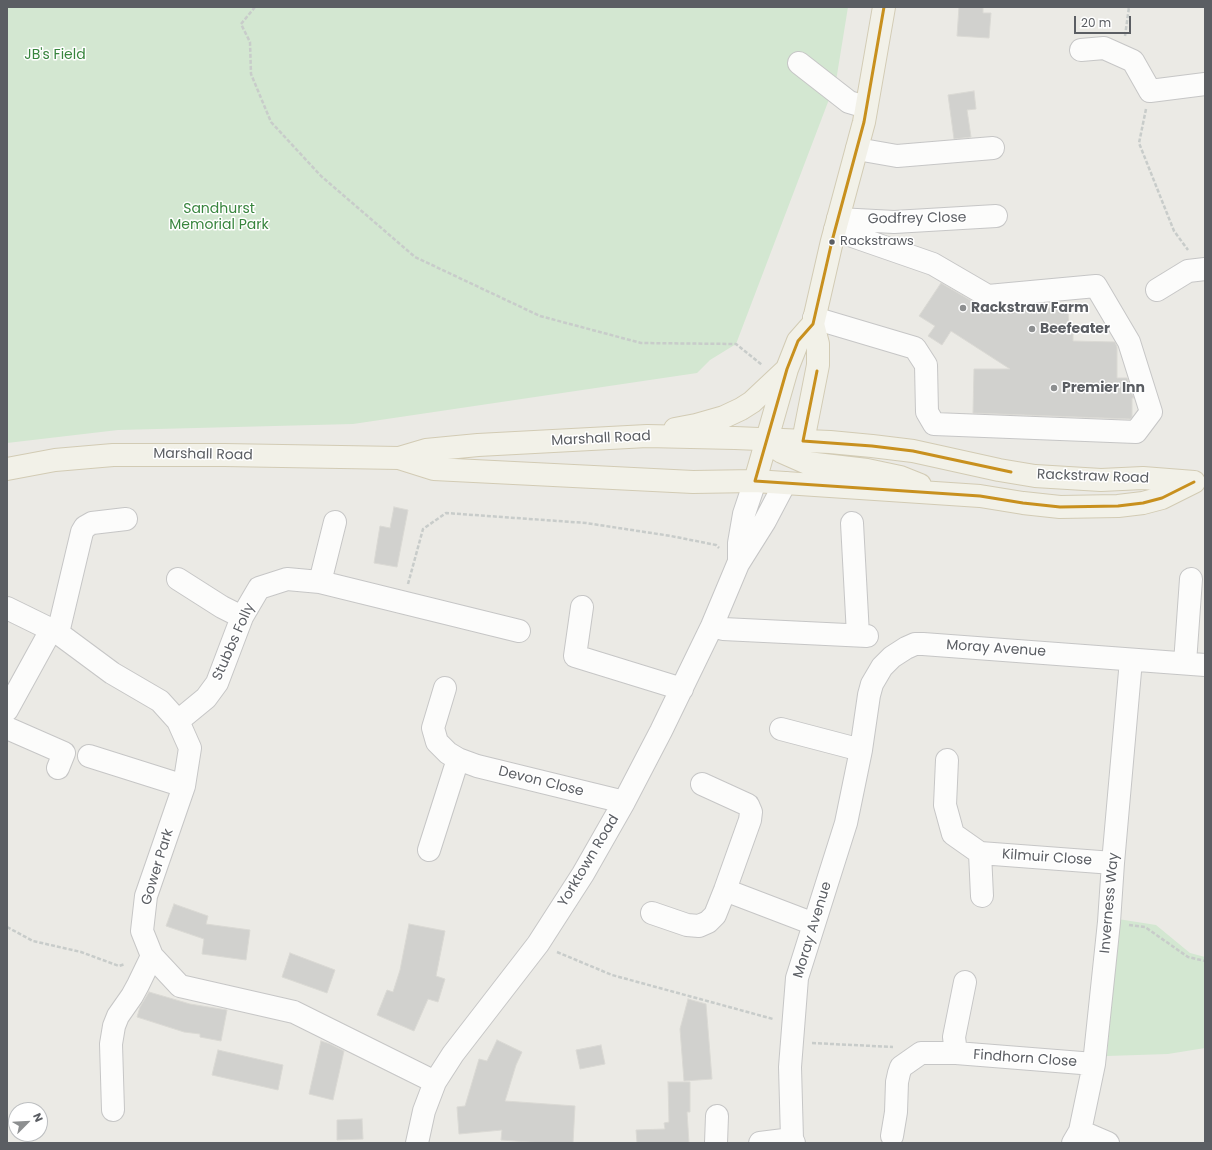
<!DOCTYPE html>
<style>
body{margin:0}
#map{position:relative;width:1212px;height:1150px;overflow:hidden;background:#ebeae5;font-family:Poppins,sans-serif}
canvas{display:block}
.frame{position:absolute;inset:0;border:8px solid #5b5e63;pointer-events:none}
.north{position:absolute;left:8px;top:1102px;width:40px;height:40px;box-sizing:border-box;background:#fff;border:1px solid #bdbfc1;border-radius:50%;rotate:66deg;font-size:11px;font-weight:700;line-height:16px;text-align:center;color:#5b5e63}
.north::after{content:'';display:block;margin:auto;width:14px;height:18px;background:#8d8f90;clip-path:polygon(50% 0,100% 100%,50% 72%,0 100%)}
.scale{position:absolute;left:1074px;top:16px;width:57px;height:18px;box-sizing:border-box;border:2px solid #5b5e63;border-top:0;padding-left:5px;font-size:12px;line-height:14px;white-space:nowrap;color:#5b5e63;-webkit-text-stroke:3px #fff;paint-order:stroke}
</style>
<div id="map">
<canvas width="1212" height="1150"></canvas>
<div class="frame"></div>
<div class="north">N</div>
<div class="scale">20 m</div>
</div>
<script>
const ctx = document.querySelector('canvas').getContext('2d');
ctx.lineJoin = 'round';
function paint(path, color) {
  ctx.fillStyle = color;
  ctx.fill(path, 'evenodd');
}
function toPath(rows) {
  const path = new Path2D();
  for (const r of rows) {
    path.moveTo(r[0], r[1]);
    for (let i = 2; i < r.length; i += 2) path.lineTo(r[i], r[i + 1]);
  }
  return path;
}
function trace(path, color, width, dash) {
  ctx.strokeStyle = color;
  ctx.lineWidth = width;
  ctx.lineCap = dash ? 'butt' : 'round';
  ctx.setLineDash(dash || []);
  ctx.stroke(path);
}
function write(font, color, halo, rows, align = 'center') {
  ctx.font = font + ' Poppins,sans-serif';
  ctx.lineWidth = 3;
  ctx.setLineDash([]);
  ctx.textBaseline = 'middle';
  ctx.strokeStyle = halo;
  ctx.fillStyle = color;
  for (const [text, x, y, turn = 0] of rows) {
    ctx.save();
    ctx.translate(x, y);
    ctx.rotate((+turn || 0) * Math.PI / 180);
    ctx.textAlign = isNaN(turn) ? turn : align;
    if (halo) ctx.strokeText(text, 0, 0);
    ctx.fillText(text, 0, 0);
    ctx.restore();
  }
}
const green = toPath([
 [7,7,848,7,836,81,736,344,710,360,697,373,353,424,118,430,7,443],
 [1118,919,1156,925,1190,953,1205,957,1205,1048,1168,1054,1107,1056]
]);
const building = toPath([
 [959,7,983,7,983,13,991,13,989,38,957,36,959,7],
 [974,91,976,109,967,110,971,137,954,139,948,95,974,91],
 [941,283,982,307,989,308,1026,307,1026,305,1043,303,1043,308,1068,308,1069,332,1073,332,1073,341,1115,342,1117,347,1117,378,1127,378,1134,398,1132,398,1132,417,1130,419,973,413,974,369,1010,369,951,331,942,345,928,336,935,326,919,316,941,283],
 [394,507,408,510,397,567,374,563,380,526,390,528,394,507],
 [174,904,208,916,206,924,250,930,246,960,202,954,204,939,166,926,174,904],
 [409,924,445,931,436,976,445,979,438,1002,428,999,414,1031,377,1015,387,990,393,992,400,970,409,924],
 [290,953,335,970,327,993,282,977,290,953],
 [149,992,190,1004,227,1010,221,1041,200,1037,200,1034,184,1032,137,1017,140,1007,149,992],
 [688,999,706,1004,712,1079,684,1081,680,1029,688,999],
 [497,1040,522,1052,516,1065,505,1101,575,1106,573,1143,543,1143,501,1140,502,1130,459,1134,457,1107,465,1106,479,1059,487,1061,497,1040],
 [321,1041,330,1044,344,1051,333,1100,309,1094,321,1041],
 [601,1045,605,1064,580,1069,576,1050,601,1045],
 [218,1050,283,1065,278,1090,212,1075,218,1050],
 [668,1082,690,1082,690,1112,687,1112,689,1143,637,1143,636,1130,665,1129,664,1123,669,1122,668,1082],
 [362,1119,363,1139,337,1140,337,1120,362,1119]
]);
const path = toPath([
 [255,7,241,24,250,42,251,74,271,122,321,176,415,257,540,316,641,343,736,344,762,365],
 [1125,36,1129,7],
 [1146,109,1139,143,1174,231,1188,250],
 [408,584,423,529,446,513,586,523,671,536,716,545,719,548],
 [1129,925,1145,927,1188,957,1205,961],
 [7,927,33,941,81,952,119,966,125,964],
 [557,952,612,975,773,1019],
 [812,1043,893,1047]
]);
const minor = toPath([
 [1081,50,1104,48,1133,61,1150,91,1205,84],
 [799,63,849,102,866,107],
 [857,149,897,156,993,148],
 [838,219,894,222,996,216],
 [1157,290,1188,271,1205,269],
 [814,318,915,348,926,365,927,412,934,424,1136,432,1151,412,1129,342,1096,286,988,296,933,264,835,230],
 [852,523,858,635],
 [739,559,739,543,744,514,755,481],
 [178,579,222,607,242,617],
 [320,582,335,522],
 [582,607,575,656,682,689],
 [7,608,58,633,112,673,160,701,178,721,190,748,184,786,146,896,142,931,152,956,180,986,294,1012,435,1082],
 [712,626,723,629,867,636],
 [58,633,82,532,85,527,92,523,126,519],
 [1185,663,1191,579],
 [445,688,433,728,437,742,448,753,458,759,477,766,624,802],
 [7,710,51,630],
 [178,721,206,698,217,683,242,617,259,588,287,579,320,582,519,631],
 [7,728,64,753,58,768],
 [781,729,861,750],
 [89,756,184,786],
 [947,760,945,805,953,834,980,853,1113,863],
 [429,850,458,759],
 [980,853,982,896],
 [725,890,814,924],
 [652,913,687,925,699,926,708,922,715,915,725,890,750,820,751,812,748,805,702,784],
 [956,1053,954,1037,965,982],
 [113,1110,111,1044,114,1026,118,1016,132,996,138,985,152,956],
 [1080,1131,1108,1143],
 [892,1136,896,1112,897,1082,899,1073,901,1067,921,1053,956,1053,1094,1064],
 [417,1143,424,1111,435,1082,453,1054,538,944,583,874,624,802,661,731,712,626,738,564,765,521,785,483],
 [716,1143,717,1116],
 [760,1143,792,1139],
 [794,1143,792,1139,790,1067,797,978,846,823,861,750,869,695,872,684,882,667,892,657,906,648,915,644,923,644,1205,665],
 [1073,1143,1080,1131,1094,1064,1109,922,1113,863,1131,660]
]);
const major = toPath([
 [675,429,696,425,724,417,741,409,752,402,785,371],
 [767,440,773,446,782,452,807,463,867,470,900,477,920,485],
 [798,453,803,441,818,365,818,344,813,324],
 [399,458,426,450,478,445,647,436,735,438,830,442,872,446,913,451,999,470,1035,476,1101,480,1143,478,1194,482],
 [7,469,55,460,113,455,224,455,399,458,434,469,693,482,755,481,980,496,1023,503,1060,507,1118,506,1143,503,1162,498,1194,482],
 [755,481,787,369,798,341,813,324,832,241,864,122,884,7]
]);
const bus1 = toPath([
 [884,7,864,122,832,241,813,324,798,341,787,369,755,481,980,496,1023,503,1060,507,1118,506,1143,503,1162,498,1194,482],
 [817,371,803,441,872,446,913,451,1011,472]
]);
const markers = [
 [832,242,3.5,"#5b5e63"],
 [963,308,4,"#8d8f90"],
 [1032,329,4,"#8d8f90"],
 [1054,388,4,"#8d8f90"]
];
const busNames = [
 ["Rackstraws",840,242]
];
const parkNames = [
 ["JB's Field",55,55],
 ["Sandhurst",219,209],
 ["Memorial Park",219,225]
];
const streetNames = [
 ["Godfrey Close",917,219,-1],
 ["Marshall Road",601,439,-3],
 ["Marshall Road",203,455,1],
 ["Rackstraw Road",1093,477,2],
 ["Stubbs Folly",234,642,-66],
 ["Moray Avenue",996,649,4],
 ["Devon Close",541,782,14],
 ["Kilmuir Close",1047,858,4],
 ["Yorktown Road",589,861,-59],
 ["Gower Park",158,867,-73],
 ["Inverness Way",1110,903,-85],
 ["Moray Avenue",813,930,-73],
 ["Findhorn Close",1025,1059,4]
];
const poiNames = [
 ["Rackstraw Farm",971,308],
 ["Beefeater",1040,329],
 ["Premier Inn",1062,388]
];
paint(green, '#d3e7d1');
paint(building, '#d1d1ce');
trace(building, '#dad9d4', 1);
trace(minor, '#c6c6c6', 24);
trace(major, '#d2cbb4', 24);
trace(path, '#c8ccca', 2.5, [4, 2]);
trace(minor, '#fcfcfb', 22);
trace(major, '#f2f1e8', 22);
trace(bus1, '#c8901e', 3);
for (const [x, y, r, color] of markers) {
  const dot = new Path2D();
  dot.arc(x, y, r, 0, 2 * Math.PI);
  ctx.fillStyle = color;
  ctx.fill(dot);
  trace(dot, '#fff', 1.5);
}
write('13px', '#5b5e63', '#fff', busNames, 'left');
write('14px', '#38853e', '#fff', parkNames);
write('14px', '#5b5e63', '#fff', streetNames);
write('bold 14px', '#5b5e63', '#fff', poiNames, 'left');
</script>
